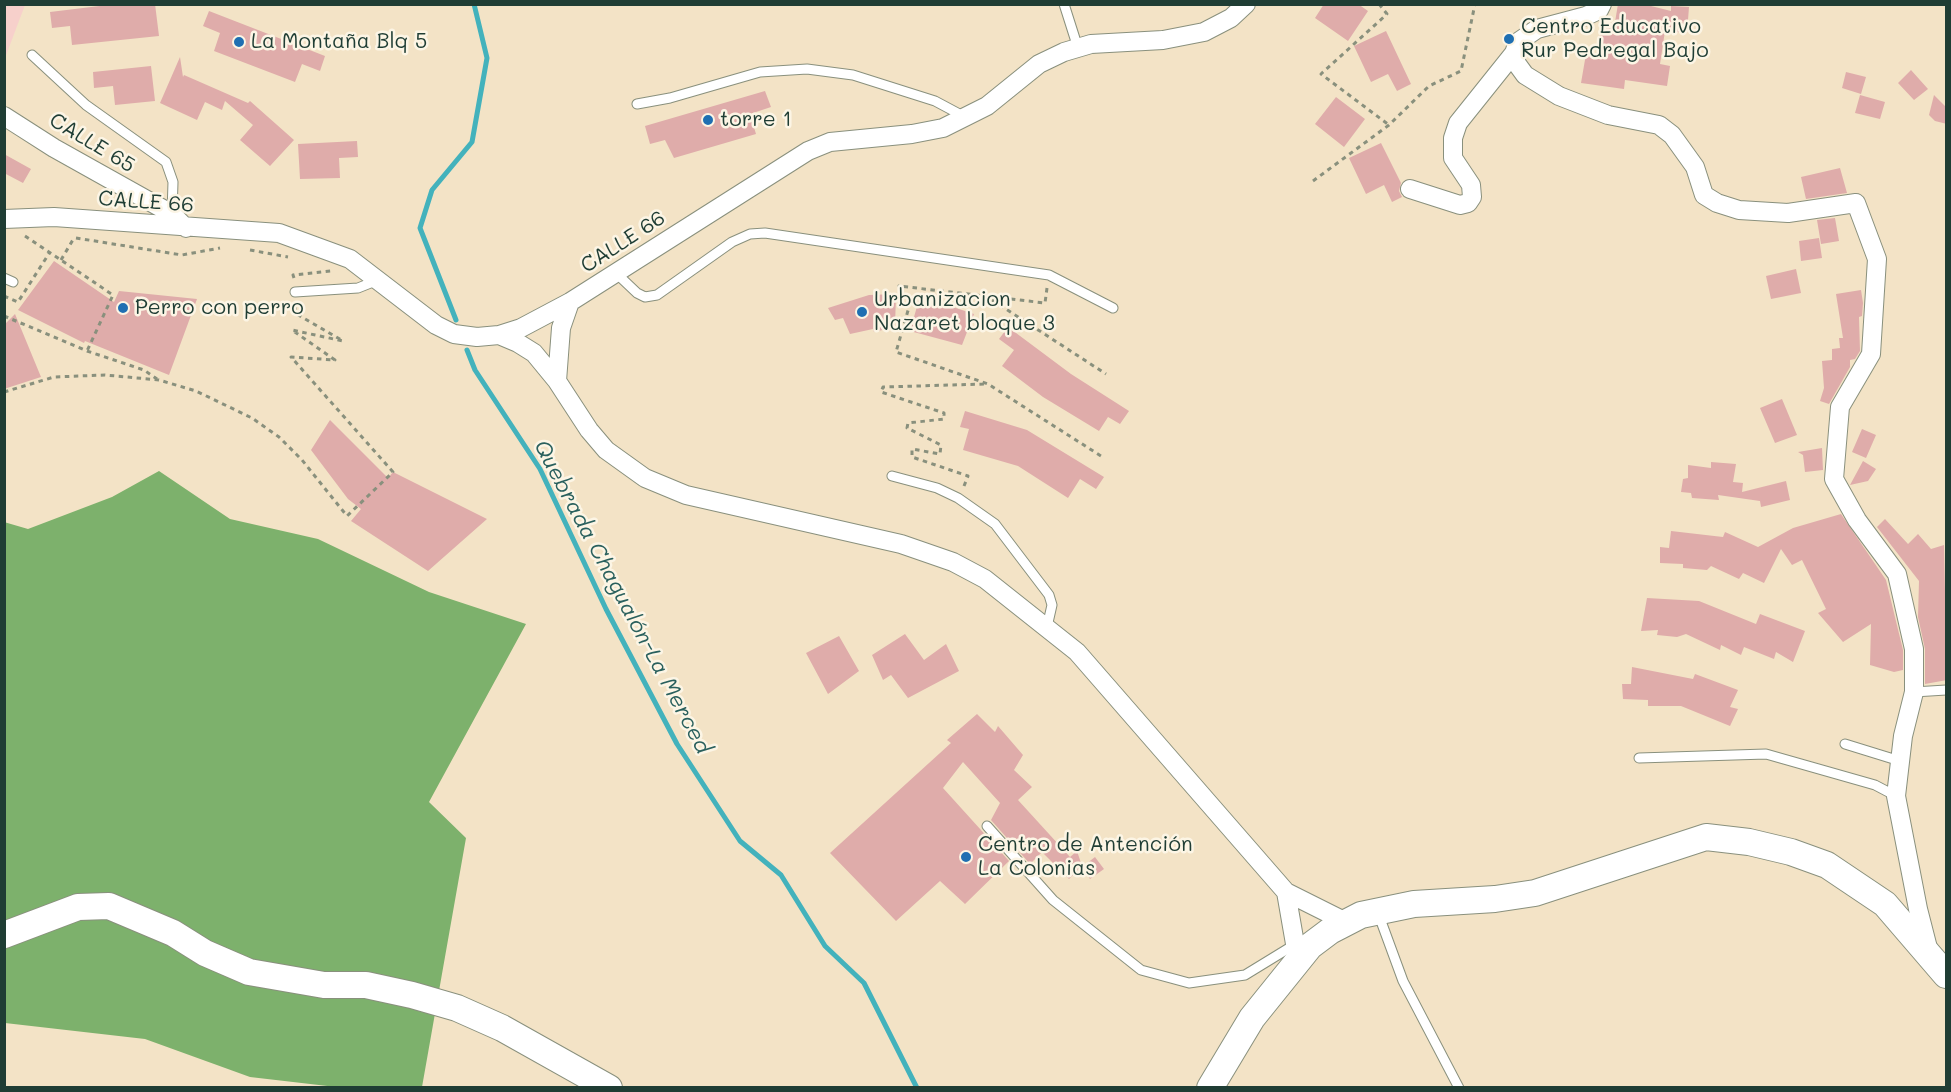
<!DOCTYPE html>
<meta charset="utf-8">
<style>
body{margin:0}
#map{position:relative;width:1951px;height:1092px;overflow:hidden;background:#f3e3c6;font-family:Mali,sans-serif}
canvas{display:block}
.frame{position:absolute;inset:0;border:6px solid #1f3d34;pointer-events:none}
</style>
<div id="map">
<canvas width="1951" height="1092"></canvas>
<div class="frame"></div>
</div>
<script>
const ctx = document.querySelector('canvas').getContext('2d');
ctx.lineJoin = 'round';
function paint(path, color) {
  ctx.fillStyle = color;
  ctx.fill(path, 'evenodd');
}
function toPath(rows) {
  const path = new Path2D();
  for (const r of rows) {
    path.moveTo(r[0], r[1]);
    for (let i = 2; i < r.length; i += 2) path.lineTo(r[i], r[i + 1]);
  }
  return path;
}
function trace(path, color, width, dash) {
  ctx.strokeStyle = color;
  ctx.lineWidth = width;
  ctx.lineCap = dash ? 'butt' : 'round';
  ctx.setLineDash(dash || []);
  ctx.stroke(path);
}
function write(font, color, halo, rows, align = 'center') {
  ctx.font = font + ' Mali,sans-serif';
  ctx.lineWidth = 5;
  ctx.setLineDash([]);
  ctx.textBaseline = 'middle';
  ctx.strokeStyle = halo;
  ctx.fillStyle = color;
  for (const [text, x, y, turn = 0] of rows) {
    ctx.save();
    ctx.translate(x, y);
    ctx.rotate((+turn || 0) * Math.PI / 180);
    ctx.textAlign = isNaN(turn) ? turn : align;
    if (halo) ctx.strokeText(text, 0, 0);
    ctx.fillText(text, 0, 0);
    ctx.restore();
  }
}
const built = toPath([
 [5,4,25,5,5,58,4,5]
]);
const forest = toPath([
 [159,471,230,519,318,539,429,592,526,624,429,802,466,838,422,1087,336,1087,250,1077,145,1039,5,1023,4,522,28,529,112,497]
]);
const stream = toPath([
 [456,320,420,228,432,190,472,142,487,58,474,4],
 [467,350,475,370,540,469,606,609,677,744,740,841,781,875,825,946,864,983,917,1088]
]);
const building = toPath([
 [116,4,155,4,159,36,72,45,70,26,52,28,50,12],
 [1324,4,1358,4,1368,11,1348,41,1315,18],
 [1618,4,1643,4,1671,11,1671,6,1689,7,1687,33,1665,31,1660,64,1670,66,1667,86,1625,80,1624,89,1581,83,1586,54,1597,56,1601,26,1614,28],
 [209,11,325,56,320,71,302,64,295,82,214,51,220,33,203,26],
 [1386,31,1411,84,1397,91,1388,74,1371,82,1354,46],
 [180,57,183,77,184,75,248,103,250,101,294,140,270,166,240,140,253,125,225,101,222,110,205,102,197,120,160,103],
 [151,66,155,101,115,105,113,86,94,88,93,72],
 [1911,70,1928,89,1914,100,1898,83],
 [1846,72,1866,77,1861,94,1842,88],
 [765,91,771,107,750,114,756,134,674,158,665,140,650,144,645,126],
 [1860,95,1885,102,1880,119,1855,113],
 [1934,95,1947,108,1947,124,1935,121,1929,115],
 [1336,97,1365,119,1344,147,1315,124],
 [357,141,358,157,339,158,340,178,300,179,298,144],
 [1381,143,1401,183,1399,191,1402,197,1392,202,1384,185,1366,194,1349,158],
 [4,154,31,169,23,183,4,173],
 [1840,168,1847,193,1806,199,1801,177],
 [1835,218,1839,241,1821,244,1817,220],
 [1819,238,1822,258,1801,261,1799,241],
 [54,261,114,302,119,291,197,299,169,375,85,341,84,343,18,310],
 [1796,269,1801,293,1771,299,1766,276],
 [1861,290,1863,303,1862,316,1859,317,1860,351,1855,359,1850,360,1850,367,1829,404,1820,401,1824,388,1822,361,1832,360,1832,349,1840,348,1839,338,1843,338,1836,294],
 [896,294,895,327,874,332,873,329,850,334,843,318,835,320,828,308,869,295],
 [920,296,974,314,962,345,910,331],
 [15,314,41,377,4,389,4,325],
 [1008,327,1071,374,1129,411,1120,424,1108,417,1099,431,1043,397,1002,366,1014,350,999,339],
 [1782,399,1797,435,1775,443,1760,408],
 [965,411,1027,430,1104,477,1096,489,1080,479,1068,498,1018,466,963,450,969,429,960,427],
 [330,420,388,478,393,472,487,519,428,571,351,521,361,509,348,499,311,450],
 [1862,429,1876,435,1866,458,1852,452],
 [1822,448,1823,470,1805,472,1803,455,1798,452],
 [1863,461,1876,469,1868,481,1850,485],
 [1711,462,1736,464,1733,482,1743,483,1742,492,1786,481,1790,500,1761,507,1760,501,1718,495,1719,500,1692,498,1691,493,1681,492,1683,479,1688,478,1688,465,1711,468],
 [1841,514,1886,580,1903,650,1903,670,1894,672,1870,665,1871,624,1843,642,1818,613,1826,609,1802,560,1792,565,1781,549,1764,583,1743,573,1739,579,1711,566,1707,570,1683,568,1683,564,1660,563,1660,547,1669,548,1671,531,1723,537,1725,532,1758,547,1793,528],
 [1885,519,1908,544,1918,534,1931,549,1944,545,1947,680,1925,684,1925,649,1918,617,1919,581,1877,527],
 [1647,598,1699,601,1756,624,1760,614,1805,631,1793,662,1776,652,1774,659,1744,647,1741,655,1721,645,1720,650,1686,634,1677,637,1657,635,1658,630,1641,631],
 [905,634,924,660,946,644,959,671,908,698,891,675,883,680,872,655],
 [839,636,859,671,828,694,806,653],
 [1632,667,1693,679,1695,674,1738,690,1730,707,1738,709,1730,726,1681,706,1648,706,1648,700,1623,699,1622,684,1631,684],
 [977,714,995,732,998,726,1023,755,1014,770,1032,787,1018,800,1070,857,1077,851,1082,866,1069,879,1042,852,1030,864,991,820,1000,803,963,762,943,788,1009,861,965,904,940,881,896,921,830,853,951,743,947,740],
 [1095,857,1104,869,1090,879,1082,867]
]);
const path = toPath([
 [1379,4,1387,14,1321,74,1389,125],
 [1313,181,1389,125,1429,86,1461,71,1475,4],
 [25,236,113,295,87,351],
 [76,238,182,255,220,248],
 [250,250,288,257],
 [61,260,74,238],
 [294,278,293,275,331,271],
 [1047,288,1045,303,899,286,909,307,896,352,988,384,1101,456],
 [4,296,18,302,50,252],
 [992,300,1106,374],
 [4,316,87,351,144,370,157,379],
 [4,392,54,377,105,375,159,380,196,391,252,418,279,437,302,460,347,516,393,472,291,357,335,360,292,330,343,341,295,313,295,303],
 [964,486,968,476,912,457,912,449,940,454,941,445,907,428,908,423,944,419,944,413,881,392,883,387,985,384]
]);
const lane = toPath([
 [1064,4,1078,48],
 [32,55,86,105,166,162,173,182,172,214],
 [637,104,670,98,760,72,807,69,853,75,935,101,965,117],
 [617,274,637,293,645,297,657,295,732,242,750,234,765,233,1049,275,1113,308],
 [4,278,13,282],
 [295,292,358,288,378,280],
 [892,476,937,488,958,498,995,524,1049,595,1052,605,1047,627],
 [1914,692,1946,690],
 [1845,744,1900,761],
 [1639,758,1766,754,1875,785,1896,796],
 [987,826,1053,900,1141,970,1189,983,1245,975,1294,945],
 [1378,913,1403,981,1459,1088]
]);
const street = toPath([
 [1602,4,1599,10,1586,16,1537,29,1518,42,1514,53,1517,64,1525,75,1559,96,1608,115,1659,125,1672,135,1695,167,1704,195,1717,203,1739,210,1788,213,1856,203,1877,259,1871,354,1840,407,1834,479,1857,520,1897,574,1914,649,1914,692,1903,736,1896,796,1918,909,1929,952],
 [4,116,54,148,172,214,186,228],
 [1410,189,1460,205,1468,203,1472,197,1471,185,1453,158,1453,138,1458,123,1514,53],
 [4,219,54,217,279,233,350,259,436,325,454,334,477,337,499,335,521,328,570,302,808,151,830,142,912,134,943,128,987,106,1039,64,1064,52,1091,44,1163,40,1204,32,1231,18,1246,4],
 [499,335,518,343,534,353,557,381,589,430,606,450,645,478,686,495,901,544,953,562,985,579,1077,652,1286,892],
 [557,381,561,328,570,302],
 [1298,961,1286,892,1346,922]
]);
const secondary = toPath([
 [4,935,78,907,109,906,173,933,205,953,249,972,324,985,366,985,412,995,457,1008,502,1028,609,1088],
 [1210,1088,1252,1018,1310,946,1330,931,1361,915,1414,904,1495,899,1535,893,1706,837,1749,842,1791,852,1827,865,1885,904,1946,975]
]);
const markers = [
 [1509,39,6,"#1f6fb2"],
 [239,42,6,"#1f6fb2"],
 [708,120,6,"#1f6fb2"],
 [123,308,6,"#1f6fb2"],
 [862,312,6,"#1f6fb2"],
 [966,857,6,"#1f6fb2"]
];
const poiNames = [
 ["Centro Educativo",1521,27],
 ["Rur Pedregal Bajo",1521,51],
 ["La Montaña Blq 5",251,42],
 ["torre 1",720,120],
 ["Urbanizacion",874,300],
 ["Nazaret bloque 3",874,324],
 ["Perro con perro",135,308],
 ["Centro de Antención",978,845],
 ["La Colonias",978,869]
];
const streetNames = [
 ["CALLE 65",92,143,31],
 ["CALLE 66",146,202,4],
 ["CALLE 66",623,242,-33]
];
const waterNames = [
 ["Quebrada Chagualón-La Merced",622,597,62]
];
paint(built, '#f7d0cb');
paint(forest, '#7db16c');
trace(stream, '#43b2bc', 5);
paint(building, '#dfacaa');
trace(lane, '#89907d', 11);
trace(street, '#89907d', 20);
trace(secondary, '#89907d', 28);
trace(path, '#89907d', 3, [4.5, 4.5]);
trace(lane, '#fff', 9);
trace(street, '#fff', 18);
trace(secondary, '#fff', 26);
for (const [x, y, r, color] of markers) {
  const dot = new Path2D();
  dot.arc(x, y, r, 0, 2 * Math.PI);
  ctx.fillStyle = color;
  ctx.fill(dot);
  trace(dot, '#fcf5e5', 2);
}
write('21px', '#1f3d34', '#fcf5e5', poiNames, 'left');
write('21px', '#1f3d34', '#fcf5e5', streetNames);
write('italic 22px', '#2a605d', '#fcf5e5', waterNames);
</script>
